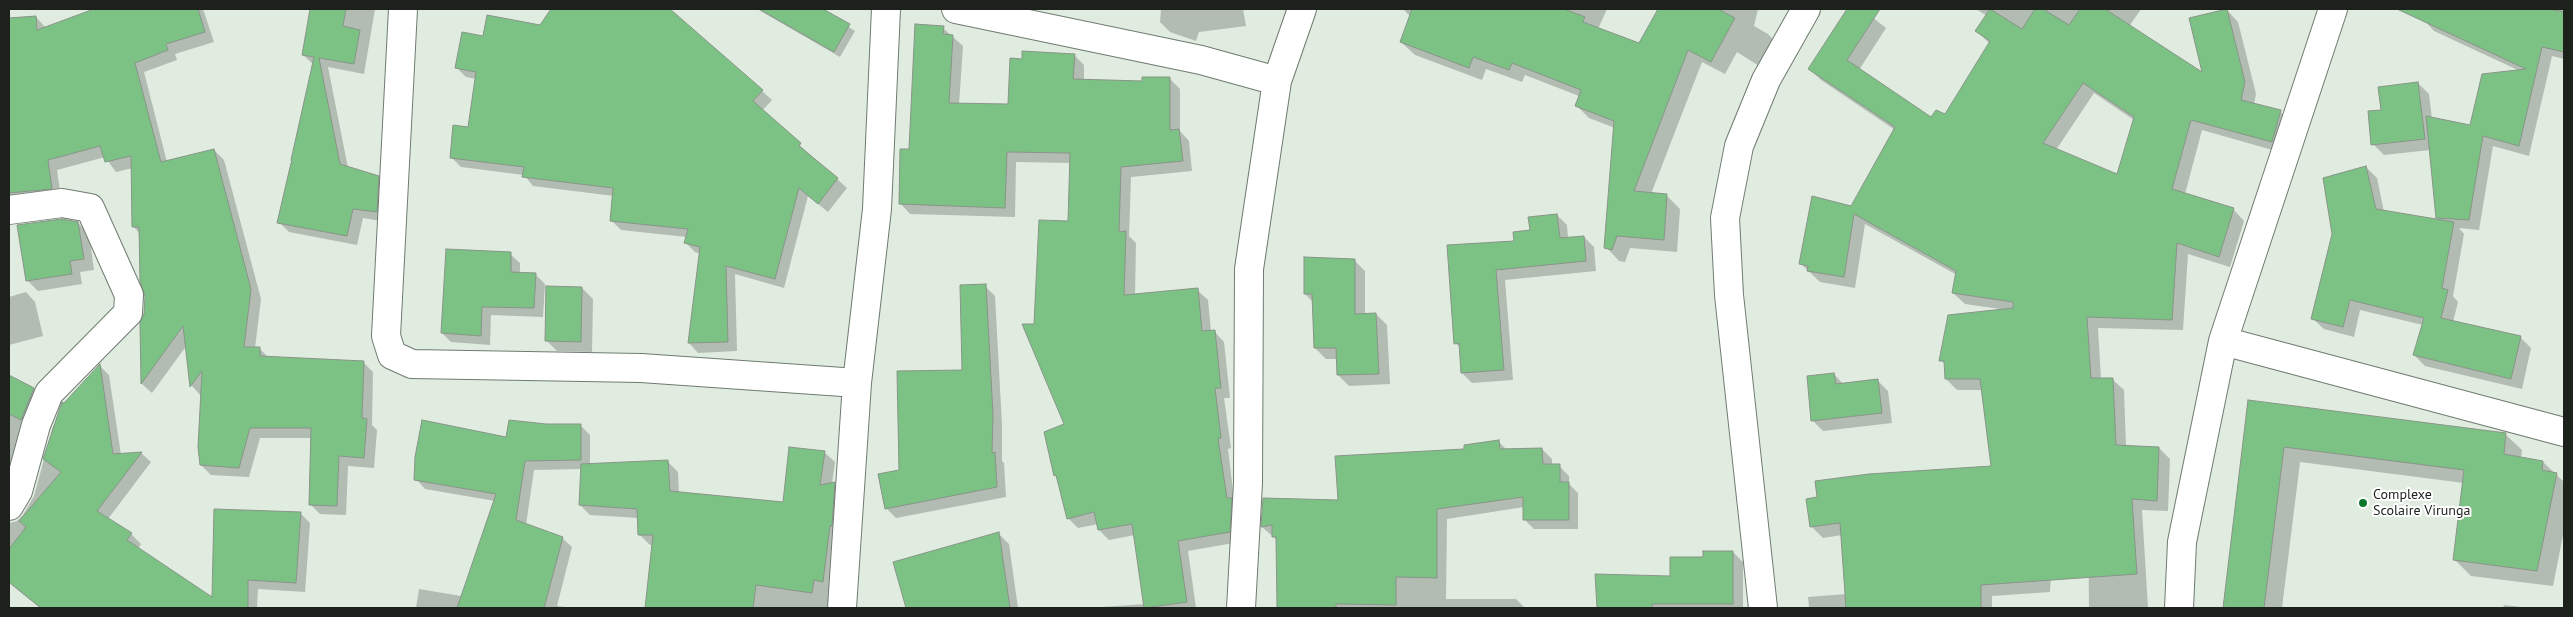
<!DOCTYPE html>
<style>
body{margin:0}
#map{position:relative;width:2573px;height:617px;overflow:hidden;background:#dfecdf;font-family:"PT Sans",sans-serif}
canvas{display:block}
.frame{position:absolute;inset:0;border:10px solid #1c211c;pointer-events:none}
</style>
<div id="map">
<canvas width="2573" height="617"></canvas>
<div class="frame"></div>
</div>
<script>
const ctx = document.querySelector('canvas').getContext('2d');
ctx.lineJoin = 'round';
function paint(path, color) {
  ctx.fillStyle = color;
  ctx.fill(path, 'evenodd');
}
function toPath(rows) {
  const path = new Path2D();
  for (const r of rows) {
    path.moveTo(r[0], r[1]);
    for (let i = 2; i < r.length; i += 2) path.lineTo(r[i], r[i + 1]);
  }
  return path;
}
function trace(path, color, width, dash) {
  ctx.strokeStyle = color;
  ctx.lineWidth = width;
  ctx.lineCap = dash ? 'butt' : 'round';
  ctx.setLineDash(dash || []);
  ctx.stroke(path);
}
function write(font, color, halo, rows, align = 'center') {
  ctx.font = font + ' "PT Sans",sans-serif';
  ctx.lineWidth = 4;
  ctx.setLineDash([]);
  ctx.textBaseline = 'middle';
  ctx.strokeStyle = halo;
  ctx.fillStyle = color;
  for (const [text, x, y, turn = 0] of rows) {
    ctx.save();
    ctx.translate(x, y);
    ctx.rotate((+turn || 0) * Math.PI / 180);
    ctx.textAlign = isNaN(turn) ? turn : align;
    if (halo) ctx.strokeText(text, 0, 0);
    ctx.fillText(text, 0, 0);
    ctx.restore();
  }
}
const shadow = toPath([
 [98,9,203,9,214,42,175,54,177,60,144,72,167,162,214,150,224,160,261,299,255,348,259,348,269,358,363,362,373,372,372,425,377,430,374,468,348,466,346,515,320,514,310,504,312,438,260,438,249,477,211,475,201,465,202,397,192,386,187,345,152,393,142,384,141,322,145,314,146,296,140,234,133,226,133,168,116,172,105,157,57,170,61,198,9,210,9,19,36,17,46,28],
 [311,9,335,11,335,9,375,9,364,74,328,67,348,168,378,177,388,187,386,222,363,218,357,245,289,232,279,222,294,167,314,65,303,55],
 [558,9,652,9,633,30],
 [757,9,820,9,855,31,840,57],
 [1161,9,1243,9,1246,26,1199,32,1196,41,1170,32,1160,22],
 [1403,9,1607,9,1598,29,1640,45,1659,9,1758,9,1754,26,1768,34,1781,48,1767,71,1737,52,1725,74,1702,62,1651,194,1667,196,1680,209,1677,252,1630,248,1625,262,1619,261,1606,247,1615,128,1589,118,1576,105,1579,96,1525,75,1522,82,1486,69,1482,80,1415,55,1401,42,1411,17],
 [1849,9,1862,9,1886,28,1859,70,1932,119,1945,116,1990,44,1977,31,1987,16,1976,9,2141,9,2124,34,2204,75,2227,10,2238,22,2256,94,2254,104,2280,112,2292,123,2283,153,2202,130,2185,194,2233,209,2244,221,2230,267,2188,254,2183,330,2098,328,2101,379,2112,379,2124,390,2126,446,2159,448,2170,459,2168,511,2142,510,2148,608,2089,608,2088,508,2054,508,2050,592,1992,596,1992,608,1800,608,1809,608,1808,597,1846,594,1842,535,1823,538,1812,527,1992,468,1983,390,1957,390,1946,379,1946,365,1941,360,2000,309,1965,304,1953,293,1957,275,1865,224,1855,288,1820,282,1801,264,1852,208,1895,130,1821,80,1810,69],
 [2094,93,2134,120,2118,176,2056,150],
 [2429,9,2564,9,2564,59,2552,56,2529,156,2493,146,2479,230,2459,228,2464,234,2453,296,2458,302,2453,322,2520,337,2531,348,2522,389,2425,366,2414,355,2423,325,2360,310,2354,337,2324,329,2313,319,2333,234,2332,175,2366,167,2377,178,2384,212,2441,221,2437,217,2430,150,2384,155,2373,144,2382,111,2418,83,2429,94,2432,119,2471,126,2520,71,2434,31,2424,20],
 [943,28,963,46,959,105,1009,106,1023,60,1074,55,1084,65,1084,81,1143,82,1170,79,1180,89,1180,131,1189,141,1192,171,1131,177,1129,236,1136,243,1135,295,1197,290,1208,300,1211,332,1214,331,1224,342,1230,398,1224,398,1231,448,1228,449,1239,542,1188,551,1196,608,1087,608,1145,604,1135,535,1109,540,1099,530,1098,524,1078,528,1068,518,1065,425,1035,325,1069,223,1071,163,1016,162,1015,217,910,214,900,203,911,151],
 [457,68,762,91,772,100,762,111,847,188,828,212,808,196,784,288,735,274,737,351,698,353,689,343,701,254,695,252,686,243,687,237,621,230,611,220,614,196,533,186,524,175,461,167,451,157,469,128,476,79,466,77],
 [1557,215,1567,225,1568,238,1584,237,1594,247,1596,271,1505,280,1513,380,1472,383,1462,373,1461,348,1455,343,1448,246,1515,242],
 [78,223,89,234,94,270,80,272,82,284,38,291,27,280],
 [510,254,520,263,520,274,535,274,545,284,543,317,491,315,490,345,451,342,442,333],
 [1354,260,1365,271,1365,315,1376,314,1387,325,1390,384,1349,386,1338,375,1337,359,1326,359,1315,348,1314,303,1305,294],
 [985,286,995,296,1002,425,1002,461,1004,463,1006,497,896,518,886,508,964,372],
 [582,288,593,299,592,352,557,351,546,340],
 [26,292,35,302,43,336,9,345,9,297],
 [100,366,109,375,121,455,141,453,151,462,108,519,131,534,141,544,138,549,213,599,300,513,310,523,305,592,258,589,257,608,40,608,9,583,9,523,17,521,23,515,34,496,52,430,63,404],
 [1834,374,1843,384,1877,380,1888,391,1892,423,1823,431,1812,420],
 [9,376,34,389,43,398,9,503],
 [2249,401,2505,434,2522,450,2521,458,2543,462,2564,482,2564,530,2553,586,2471,576,2455,560,2464,483,2300,462,2282,608,2225,608],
 [546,425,580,425,590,435,590,465,667,461,678,472,679,494,784,504,824,452,835,462,832,484,834,484,845,494,831,608,684,608,687,582,653,545,650,545,639,534,639,518,590,515,580,505,582,469,534,470,526,525,562,538,572,547,557,606,573,608,416,608,419,589,461,596,495,501,425,489,416,479,508,438],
 [1498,441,1507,450,1542,449,1552,459,1552,466,1559,466,1569,476,1569,484,1578,493,1578,529,1534,529,1524,519,1524,507,1447,519,1446,599,1516,599,1525,608,1279,608,1277,540,1262,527,1339,501,1466,450],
 [999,534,1009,544,1018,608,907,608,894,563],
 [1733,552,1743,562,1743,608,1598,608,1597,575,1671,577,1704,558],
 [2504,605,2530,608,2503,608]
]);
const building = toPath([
 [94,9,198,9,205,32,166,44,168,50,135,63,161,162,214,149,251,289,244,347,260,347,260,356,364,361,362,418,367,419,364,458,339,456,337,506,309,505,311,428,250,428,239,468,200,465,198,447,202,371,190,387,183,326,141,384,140,322,144,314,145,296,140,281,139,227,132,227,131,156,105,162,100,146,48,160,52,189,9,193,9,18,36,16,37,30,94,9],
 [310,9,346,9,343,26,360,30,354,64,319,58,340,164,379,176,377,212,353,209,347,236,277,223,291,163,292,164,291,160,314,57,302,55,310,9],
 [551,9,670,9,763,90,753,101,801,143,799,146,838,178,818,204,799,188,775,279,726,266,728,342,688,343,700,247,684,243,688,229,610,221,613,188,522,177,524,167,450,158,453,125,468,127,476,72,455,68,462,32,483,36,487,15,540,25,551,9],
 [759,9,823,9,850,24,834,52,759,9],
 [1412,9,1564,9,1585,17,1583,22,1639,43,1658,9,1718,9,1735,18,1711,62,1688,50,1634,191,1667,194,1664,240,1617,236,1612,250,1604,248,1614,121,1575,106,1581,90,1512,63,1509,70,1473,57,1469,68,1400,42,1412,9],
 [1847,9,1880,9,1847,60,1931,117,1936,110,1945,114,1990,41,1975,31,1990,9,2022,29,2035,9,2043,9,2069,25,2080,9,2105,9,2202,72,2189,18,2227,9,2245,82,2241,100,2281,110,2272,142,2191,120,2172,189,2234,208,2219,257,2177,243,2172,320,2087,317,2091,378,2113,378,2116,445,2159,447,2157,501,2132,499,2137,574,1981,585,1981,608,1846,608,1840,523,1810,527,1806,499,1817,497,1815,481,1869,474,1991,466,1980,379,1945,379,1944,361,1939,361,1948,315,2013,308,2013,302,1952,293,1956,271,1854,214,1844,277,1807,271,1808,266,1799,264,1812,196,1851,206,1895,127,1808,69,1847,9],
 [2083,83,2134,117,2117,174,2043,143,2083,83],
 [2397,9,2549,9,2564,12,2564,52,2542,47,2519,146,2483,136,2469,220,2436,218,2426,116,2470,125,2482,74,2526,69,2397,9],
 [915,24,944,26,943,34,953,35,949,103,1008,104,1010,58,1022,59,1022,51,1075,54,1073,79,1142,81,1142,77,1170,77,1170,130,1179,129,1183,161,1121,167,1119,232,1126,231,1124,295,1198,288,1202,331,1215,330,1221,388,1215,388,1221,438,1218,439,1227,498,1232,498,1230,532,1178,541,1187,602,1144,608,1132,524,1098,530,1094,512,1067,519,1056,475,1054,476,1044,432,1064,424,1022,324,1034,324,1039,220,1068,221,1070,153,1007,152,1005,208,899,204,900,149,909,149,915,24],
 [2418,82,2425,139,2371,145,2368,111,2381,110,2378,87,2418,82],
 [2366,166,2376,209,2454,222,2442,288,2448,290,2441,318,2521,336,2511,379,2413,355,2424,318,2350,300,2343,327,2311,319,2332,234,2323,178,2366,166],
 [1557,214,1560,238,1584,236,1586,261,1496,270,1504,370,1461,373,1459,343,1454,344,1447,245,1514,241,1513,232,1530,230,1528,217,1557,214],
 [62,219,78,222,84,259,70,261,72,274,26,281,17,225,62,219],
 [446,249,511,252,511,272,536,273,534,308,482,307,481,336,441,333,446,249],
 [1304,257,1355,259,1355,314,1376,313,1379,374,1337,375,1336,348,1314,348,1312,294,1304,294,1304,257],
 [986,284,993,415,992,453,995,452,997,487,885,509,878,474,899,470,897,371,962,370,960,285,986,284],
 [546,286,582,287,581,342,545,341,546,286],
 [100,364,113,454,142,452,97,511,132,533,127,540,212,597,214,509,301,512,296,583,248,580,248,608,41,608,9,582,9,549,26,527,19,521,61,472,43,459,62,402,64,403,100,364],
 [1834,373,1836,384,1878,379,1882,413,1811,421,1807,376,1834,373],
 [9,375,34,388,21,420,9,414,9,375],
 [2248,400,2506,433,2504,454,2543,461,2542,470,2557,473,2537,571,2453,560,2464,470,2284,447,2264,608,2223,608,2248,400],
 [422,420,506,437,509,420,546,424,581,424,581,460,525,461,516,520,563,537,544,608,457,608,496,494,414,480,415,457,422,420],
 [1499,440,1500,449,1542,448,1543,464,1560,464,1560,482,1569,482,1569,520,1523,520,1523,497,1437,509,1437,578,1396,577,1396,605,1336,604,1336,608,1277,608,1276,537,1272,537,1272,525,1261,527,1263,498,1338,500,1335,456,1464,449,1464,445,1499,440],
 [789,447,825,451,820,485,835,482,832,526,830,526,823,582,814,580,812,593,756,585,753,608,645,608,653,535,638,535,637,509,579,505,581,464,668,460,670,491,783,502,789,447],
 [999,532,1010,608,906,608,893,562,999,532],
 [1703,551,1733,551,1733,604,1652,604,1652,608,1597,608,1595,574,1670,576,1670,557,1703,557,1703,551]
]);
const minor = toPath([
 [403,9,386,336,392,355,412,364,641,368,857,383],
 [956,9,1201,60,1277,81],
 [9,210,62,203,90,208,129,295,128,313,49,393,36,425,18,491,9,506],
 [2223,341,2564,432],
 [842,608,857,383,877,209,886,9],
 [1241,608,1248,483,1249,269,1277,81,1302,9],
 [1763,608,1729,295,1725,218,1739,146,1766,80,1806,9],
 [2179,608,2182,542,2223,341,2333,9]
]);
const markers = [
 [2363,503,5,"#09772b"]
];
const poiNames = [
 ["Complexe",2373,495],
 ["Scolaire Virunga",2373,511]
];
paint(shadow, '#0003');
paint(building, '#7dc285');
trace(building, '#879488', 1);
trace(minor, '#6f7b70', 30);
trace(minor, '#fff', 28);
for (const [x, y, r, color] of markers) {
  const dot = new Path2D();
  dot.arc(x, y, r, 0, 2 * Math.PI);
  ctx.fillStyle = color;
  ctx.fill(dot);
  trace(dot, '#fff', 2);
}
write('14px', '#1c211c', '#fff', poiNames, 'left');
</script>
